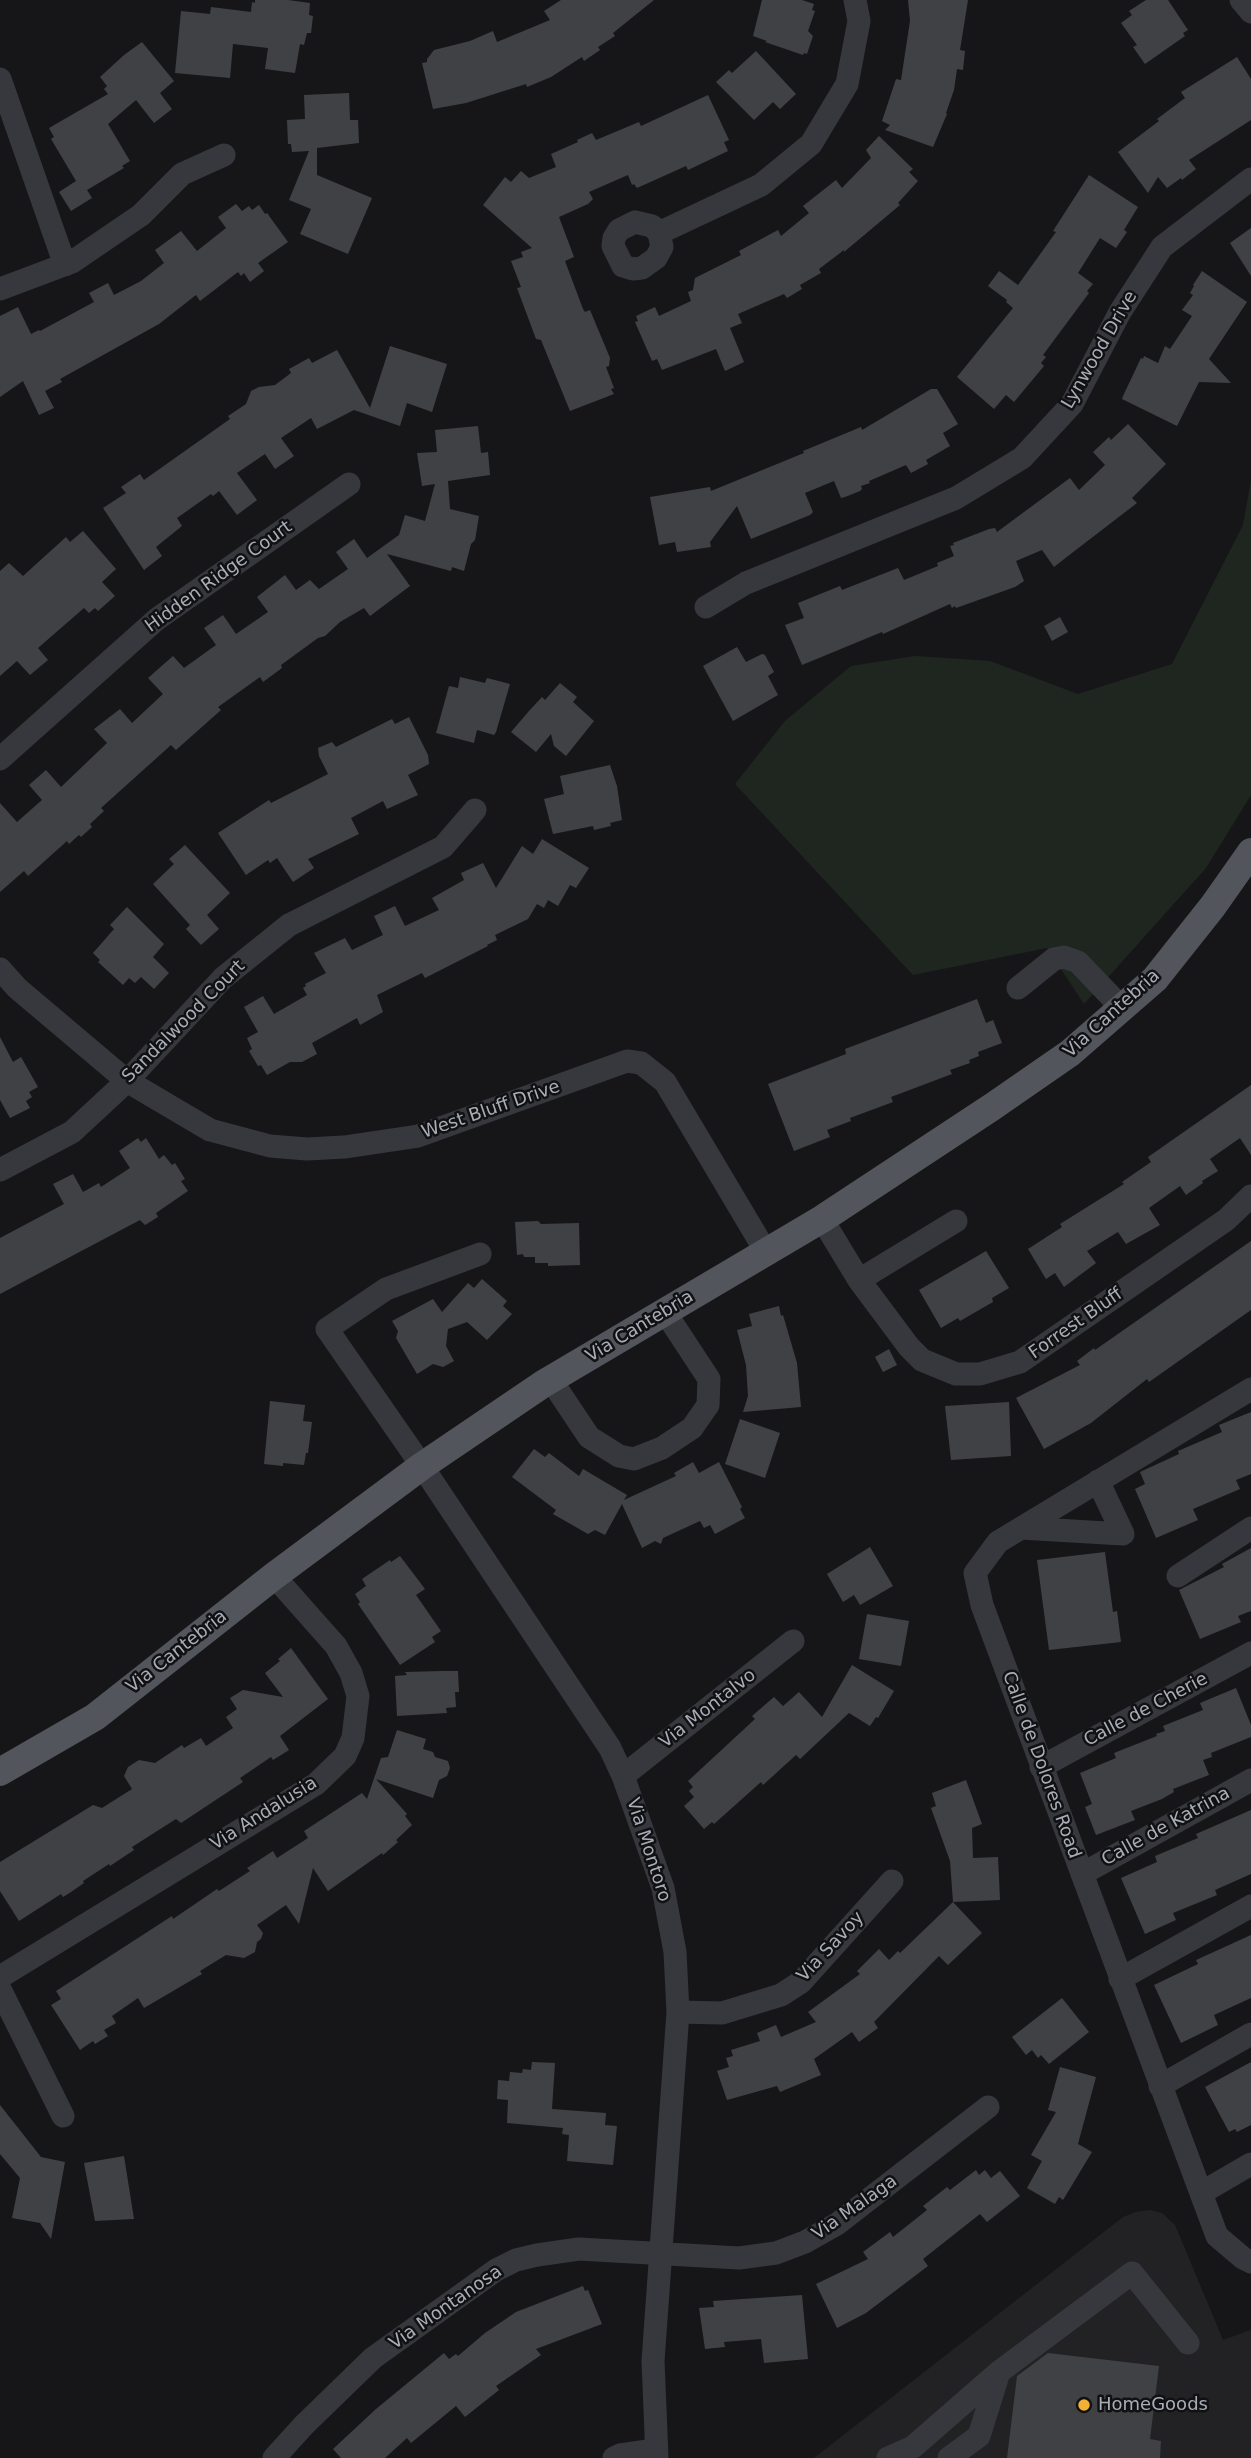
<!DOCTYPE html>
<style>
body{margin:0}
canvas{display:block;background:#161618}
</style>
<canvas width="1251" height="2458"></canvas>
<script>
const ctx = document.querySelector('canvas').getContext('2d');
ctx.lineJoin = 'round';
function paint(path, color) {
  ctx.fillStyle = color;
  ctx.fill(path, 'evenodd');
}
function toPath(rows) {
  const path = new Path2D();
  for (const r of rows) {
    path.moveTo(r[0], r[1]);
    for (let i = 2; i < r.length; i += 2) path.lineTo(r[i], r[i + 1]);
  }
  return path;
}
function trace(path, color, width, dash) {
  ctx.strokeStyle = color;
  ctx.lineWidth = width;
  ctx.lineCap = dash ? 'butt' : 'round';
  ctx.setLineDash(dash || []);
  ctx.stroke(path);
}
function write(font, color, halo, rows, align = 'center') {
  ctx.font = font + ' "DejaVu Sans",sans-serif';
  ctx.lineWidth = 5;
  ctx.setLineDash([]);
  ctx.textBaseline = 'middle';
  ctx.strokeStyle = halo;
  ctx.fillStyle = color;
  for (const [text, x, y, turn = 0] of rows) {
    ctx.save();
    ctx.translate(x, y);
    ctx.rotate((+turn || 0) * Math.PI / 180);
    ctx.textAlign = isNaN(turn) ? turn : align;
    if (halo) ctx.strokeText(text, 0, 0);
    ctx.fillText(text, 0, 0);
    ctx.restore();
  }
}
const built = toPath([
 [1150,2210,1162,2213,1175,2225,1223,2340,1251,2330,1251,2458,814,2458,1123,2217,1136,2212]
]);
const green = toPath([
 [1251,480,1251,795,1206,868,1084,1004,1047,948,913,975,735,784,785,721,851,666,915,656,990,661,1078,694,1172,664,1243,525]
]);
const building = toPath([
 [255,0,288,0,310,3,309,15,313,16,311,33,307,33,304,45,300,44,295,73,265,69,268,48,233,44,230,78,175,73,181,11,210,14,211,7,251,12,252,2,255,3],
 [561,0,654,0,613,33,615,36,598,47,600,50,584,61,582,57,551,77,527,87,526,84,466,103,433,109,422,63,427,62,427,59,434,50,470,41,493,31,497,42,550,20,544,11],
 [762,0,802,0,814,4,812,10,815,11,808,31,813,36,807,54,804,53,803,55,765,42,767,41,753,36],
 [908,0,968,0,960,50,965,51,963,70,957,69,954,90,946,113,947,114,933,147,885,130,890,125,882,121,896,79,901,80,910,21],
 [1146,0,1168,0,1188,30,1183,33,1185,36,1145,64,1133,47,1137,45,1121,23,1132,15,1129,11],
 [142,42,174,81,160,93,172,109,154,123,136,100,108,124,130,161,122,166,124,168,87,190,92,198,71,211,59,192,76,181,51,139,54,137,49,128,108,94,104,89,107,86,100,77,124,55],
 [756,51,796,94,780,109,773,102,754,120,716,82,729,70,732,73],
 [1237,57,1251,79,1251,120,1189,160,1196,169,1182,180,1181,178,1167,188,1158,177,1148,193,1118,152,1159,121,1157,119,1185,98,1181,92],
 [349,93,350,120,358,120,359,143,317,148,317,175,372,198,348,254,300,234,311,209,289,200,309,151,292,152,291,144,288,144,287,120,305,119,304,95],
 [708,95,729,140,724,142,728,151,688,170,686,166,637,188,634,184,632,185,628,175,589,192,593,199,588,204,559,217,574,257,565,261,583,309,585,312,590,310,610,358,609,366,606,367,614,388,611,389,614,394,570,411,541,340,536,339,517,288,521,287,511,261,523,257,521,252,532,248,483,205,505,177,511,182,521,171,529,178,556,167,551,154,578,142,577,140,592,133,596,140,639,122,641,126],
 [879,136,913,169,909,172,918,181,898,203,900,205,844,252,844,250,819,269,821,273,800,285,802,289,787,298,784,294,738,314,742,323,730,328,744,362,725,371,716,349,662,370,657,359,652,361,635,322,638,321,636,316,655,307,659,316,691,301,688,292,693,290,695,278,741,255,739,251,778,230,781,236,809,213,803,206,836,180,842,188,871,158,866,150],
 [1089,175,1138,207,1124,230,1127,232,1116,248,1100,238,1078,273,1093,284,1087,291,1089,293,1043,355,1046,357,1041,363,1044,366,1014,402,1006,395,994,409,957,377,1013,308,1006,302,1007,300,988,286,999,271,1018,285,1056,232,1053,231],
 [236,204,242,211,249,206,252,210,259,205,265,214,267,213,288,242,258,263,264,271,250,282,244,273,241,276,238,272,200,301,196,295,159,324,60,379,62,382,45,391,54,408,39,415,23,381,0,397,0,316,18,307,31,334,39,330,40,331,94,302,89,293,108,283,114,295,141,281,164,263,155,250,181,231,197,251,226,228,218,217],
 [1251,228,1251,276,1230,243],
 [1202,271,1247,302,1209,359,1231,383,1199,382,1177,426,1122,399,1123,396,1141,358,1143,359,1144,356,1158,363,1165,346,1170,349,1192,316,1182,310,1193,295,1190,293,1194,286,1193,285],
 [390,346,447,364,432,412,407,403,400,426,354,410,317,429,311,418,281,438,294,456,275,469,265,454,237,473,257,500,237,515,219,491,213,496,211,494,177,518,182,526,156,547,162,556,144,570,103,508,126,493,121,487,140,474,144,480,230,419,228,416,246,404,251,391,259,387,275,385,291,373,289,369,309,358,312,363,337,350,370,408],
 [931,389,937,389,958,424,943,433,950,446,926,460,928,464,911,473,906,465,869,481,870,483,861,486,862,489,860,491,845,497,841,498,834,481,805,493,813,512,810,515,751,539,737,506,710,542,711,547,677,552,675,542,659,545,650,497,710,487,711,491,804,453,803,451,861,427,862,430],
 [1128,424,1166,464,1132,498,1137,503,1068,556,1054,567,1042,550,1016,561,1024,581,1015,587,956,608,955,606,952,608,950,604,883,634,882,632,802,665,785,625,804,618,798,603,840,586,842,590,898,568,904,580,938,566,937,563,954,556,950,546,954,545,953,543,989,529,995,528,997,532,1070,478,1079,490,1105,465,1093,452,1109,437,1111,440],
 [478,426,481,453,488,452,490,475,448,481,450,509,479,516,475,540,471,544,464,571,452,567,451,571,387,554,410,586,370,616,364,608,340,622,325,636,318,638,281,665,282,668,263,682,260,677,218,707,221,710,176,750,171,745,101,808,104,811,90,824,92,827,81,837,79,835,69,844,67,841,28,876,24,871,0,892,0,803,17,822,42,800,29,785,46,770,61,787,107,743,94,729,120,709,132,723,163,694,148,678,173,656,184,668,216,645,204,628,223,615,236,634,268,612,257,597,285,575,296,590,310,580,319,589,348,569,336,552,354,539,367,558,399,535,405,515,425,521,435,484,422,486,417,453,437,452,435,430],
 [83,531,116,569,102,582,115,596,98,611,95,608,89,613,84,608,38,648,48,660,30,675,17,661,0,676,0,571,9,563,23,576,66,537,70,542],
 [1060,617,1068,632,1052,641,1044,626],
 [737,647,746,662,762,654,765,655,774,672,768,676,778,695,733,721,703,666],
 [460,677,485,683,487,678,510,684,496,732,494,735,477,730,474,743,436,733,449,686,458,688],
 [560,683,577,697,573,702,594,721,566,756,554,746,551,734,536,752,511,732,529,711,542,697,545,700],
 [409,717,428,755,429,764,408,775,418,795,387,809,383,801,351,818,359,834,308,859,314,868,293,882,277,858,270,863,268,860,246,875,218,833,269,800,271,803,328,774,319,756,318,748,332,742,336,747,392,719,395,724],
 [610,765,617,786,622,820,610,823,611,826,594,830,593,826,553,834,544,799,564,794,560,776],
 [542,839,589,868,576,888,570,885,558,906,548,900,544,908,537,904,528,919,495,935,497,940,487,945,488,946,425,978,422,973,377,995,383,1012,360,1025,357,1018,312,1043,317,1054,302,1062,290,1062,267,1075,261,1065,258,1066,249,1051,252,1049,247,1038,258,1032,244,1007,263,996,274,1014,307,995,303,988,306,986,305,984,326,973,314,953,345,938,352,950,383,935,374,916,395,906,405,926,439,910,432,898,464,880,461,873,483,863,496,888,522,846,533,854],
 [185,845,230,893,207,915,219,929,201,945,186,929,190,925,153,884,174,864,169,859],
 [127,907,164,944,153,957,169,973,154,989,141,977,135,983,129,978,123,985,98,962,100,960,93,953,114,929,110,925],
 [977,999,986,1023,993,1020,1002,1043,978,1052,979,1056,969,1060,970,1063,950,1070,952,1074,891,1097,893,1102,850,1118,851,1121,827,1130,830,1137,794,1151,768,1084,846,1054,845,1049],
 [0,1037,13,1062,21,1057,38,1087,29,1092,32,1097,26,1101,30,1108,10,1118,0,1100],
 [1251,1085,1251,1155,1240,1138,1210,1159,1218,1171,1202,1181,1203,1183,1186,1195,1180,1186,1149,1208,1160,1225,1126,1244,1118,1232,1087,1251,1096,1263,1064,1287,1055,1273,1046,1279,1028,1249,1062,1227,1060,1224,1124,1184,1122,1182,1151,1162,1148,1157],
 [138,1138,141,1142,146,1138,159,1159,164,1155,172,1165,175,1163,185,1179,181,1181,188,1191,156,1213,158,1217,145,1225,140,1220,0,1294,0,1238,64,1204,53,1184,73,1174,83,1192,99,1183,101,1187,130,1168,119,1151],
 [538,1221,541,1224,579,1223,580,1265,548,1266,548,1263,535,1263,535,1257,524,1257,523,1254,517,1255,515,1222],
 [1251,1241,1251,1310,1149,1382,1147,1379,1091,1423,1044,1449,1016,1398,1080,1365,1077,1361,1094,1348,1095,1350],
 [986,1251,1009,1288,992,1298,993,1302,960,1321,958,1318,941,1328,919,1290],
 [482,1279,507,1301,503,1306,512,1314,487,1340,467,1322,448,1329,446,1346,454,1361,443,1367,433,1364,417,1374,396,1338,398,1331,392,1321,433,1299,442,1312,468,1283,474,1288],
 [779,1306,781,1316,783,1315,797,1363,801,1407,743,1412,748,1396,746,1365,737,1330,752,1326,749,1314],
 [889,1349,897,1365,883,1372,875,1357],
 [270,1401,305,1405,303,1421,312,1422,308,1453,306,1453,304,1465,283,1463,283,1466,264,1464],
 [1009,1402,1011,1456,951,1460,945,1406],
 [1251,1412,1251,1474,1236,1480,1240,1489,1193,1509,1198,1520,1156,1538,1135,1489,1145,1484,1140,1472,1179,1454,1178,1451,1222,1432,1219,1425],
 [740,1419,780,1433,765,1478,725,1464],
 [534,1449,545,1457,549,1453,579,1476,583,1469,627,1495,624,1500,676,1476,674,1473,693,1462,699,1473,719,1462,742,1507,740,1509,745,1518,715,1534,710,1525,704,1528,700,1521,663,1538,661,1544,655,1541,642,1548,622,1504,605,1535,595,1530,588,1534,553,1514,556,1510,512,1477],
 [870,1547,893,1586,860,1605,854,1595,843,1602,827,1574],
 [1251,1548,1251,1611,1238,1616,1241,1622,1200,1639,1179,1590,1224,1567,1222,1564],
 [1105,1552,1113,1612,1117,1611,1121,1642,1049,1650,1037,1560],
 [400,1556,425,1589,416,1595,441,1631,432,1637,435,1642,400,1665,358,1604,360,1602,355,1594,366,1586,362,1579,390,1560,391,1562],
 [867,1614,909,1621,901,1666,859,1659],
 [291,1648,328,1699,280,1736,289,1750,273,1760,271,1757,240,1778,243,1782,181,1823,176,1819,132,1847,134,1850,110,1866,109,1864,83,1881,84,1883,71,1892,63,1897,61,1894,19,1921,0,1891,0,1862,93,1805,102,1808,132,1789,124,1776,128,1767,139,1760,155,1763,182,1745,184,1748,201,1738,206,1746,233,1728,226,1717,237,1709,230,1698,243,1690,283,1697,265,1673,280,1661,278,1659],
 [852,1665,894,1691,878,1718,876,1717,870,1726,849,1713,800,1759,796,1755,763,1785,761,1782,714,1824,712,1822,704,1829,684,1806,694,1797,689,1791,693,1787,688,1781,755,1719,752,1716,774,1697,783,1706,799,1692,822,1717],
 [442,1671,458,1671,459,1692,455,1692,456,1707,446,1708,447,1713,397,1716,395,1676,407,1675,405,1672],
 [1236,1688,1251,1725,1251,1737,1211,1753,1212,1757,1203,1760,1209,1775,1173,1789,1174,1792,1162,1799,1131,1811,1135,1820,1096,1835,1085,1807,1092,1804,1080,1773,1116,1758,1114,1753,1157,1736,1156,1734,1165,1731,1163,1726,1203,1710,1200,1703],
 [397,1730,426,1739,423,1749,433,1752,435,1757,448,1761,450,1768,447,1776,439,1780,433,1798,376,1779,407,1814,405,1816,412,1825,396,1840,398,1842,383,1855,382,1853,328,1891,313,1868,299,1924,286,1905,257,1925,263,1933,261,1939,257,1942,255,1952,244,1958,226,1955,200,1971,202,1974,144,2008,138,1998,112,2016,116,2023,104,2030,108,2036,95,2044,93,2041,80,2050,51,2005,61,1999,56,1991,172,1916,173,1919,217,1889,219,1891,250,1871,247,1868,273,1851,277,1858,308,1838,304,1831,362,1793,367,1799,381,1758,388,1757],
 [966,1780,982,1824,972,1828,973,1858,998,1857,1000,1900,953,1902,982,1933,948,1965,939,1956,874,2022,878,2028,859,2042,852,2032,814,2059,821,2075,780,2092,777,2086,727,2100,717,2071,729,2067,726,2058,733,2056,731,2050,760,2041,757,2033,776,2025,781,2037,816,2022,808,2012,860,1974,857,1971,879,1949,889,1960,898,1951,900,1953,953,1902,950,1861,931,1808,936,1806,932,1793],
 [1251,1810,1251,1874,1215,1890,1217,1895,1173,1913,1176,1920,1145,1934,1121,1878,1157,1862,1155,1856,1198,1838,1196,1834],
 [1251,1935,1251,1998,1214,2015,1218,2025,1181,2043,1154,1985,1198,1964,1196,1960],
 [1062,1998,1089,2032,1049,2064,1041,2055,1038,2058,1032,2050,1026,2055,1012,2037],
 [532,2062,555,2063,552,2109,606,2113,605,2125,617,2126,613,2165,567,2161,569,2135,562,2134,563,2128,507,2123,508,2100,497,2099,498,2080,509,2081,510,2072,522,2073,523,2069,531,2070],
 [1251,2062,1251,2125,1237,2132,1235,2129,1229,2132,1205,2087],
 [1060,2067,1096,2077,1078,2144,1092,2152,1063,2200,1059,2197,1055,2204,1027,2188,1042,2161,1031,2155,1056,2112,1048,2110],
 [0,2105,41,2157,65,2162,51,2239,40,2223,12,2218,20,2178,0,2154],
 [124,2156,134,2219,95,2221,84,2163],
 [976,2170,979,2175,985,2170,991,2178,1000,2171,1020,2196,987,2222,980,2214,923,2259,928,2266,866,2313,837,2328,816,2284,868,2259,863,2252,890,2232,893,2237,927,2210,923,2206,947,2187,950,2190],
 [583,2286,585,2291,588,2290,602,2324,536,2349,541,2355,496,2386,499,2390,465,2417,456,2406,411,2443,407,2438,385,2458,341,2458,333,2449,376,2409,444,2353,449,2359,456,2354,458,2356,485,2333,516,2312],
 [802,2295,808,2359,764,2363,761,2339,724,2342,725,2347,705,2349,699,2308,714,2307,713,2301],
 [1048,2353,1159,2366,1150,2439,1161,2441,1160,2458,1007,2458,1017,2376]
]);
const minor = toPath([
 [1241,0,1251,12],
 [0,79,65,265],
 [635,222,652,226,659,233,662,247,656,258,642,268,633,269,623,266,613,246,614,238,619,230,635,222],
 [659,233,761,185,811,144,847,84,859,21,855,0],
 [0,289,72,262,141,215,182,174,224,155],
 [706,607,746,583,956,498,1022,458,1072,404,1120,312,1162,247,1251,179],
 [0,759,157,619,349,484],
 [0,969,17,988,127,1081,210,1130,270,1146,307,1149,344,1147,418,1136,627,1061,641,1063,665,1082,766,1252],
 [1018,988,1054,959,1064,957,1078,962,1122,1008],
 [0,1170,72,1132,127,1081,223,978,289,925,443,847,475,810],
 [822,1219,859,1280,909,1347,922,1360,956,1374,980,1374,1020,1362,1226,1220,1251,1196],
 [480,1254,386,1289,327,1329,422,1466,610,1748,623,1776,663,1888,675,1952,678,2012,653,2361,657,2458],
 [859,1280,956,1221],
 [551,1380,589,1437,619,1456,634,1459,662,1448,692,1428,708,1405,709,1379,665,1312],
 [1251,1389,998,1542,975,1573,982,1605,1217,2236,1243,2258,1251,2262],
 [1021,1528,1123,1534,1098,1481],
 [1178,1576,1251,1528],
 [1041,1767,1251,1653],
 [623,1776,793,1641],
 [1082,1874,1251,1780],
 [0,1977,316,1784,345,1756,353,1738,358,1696,351,1673,336,1646,274,1576],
 [1120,1979,1251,1906],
 [0,1989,63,2116],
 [678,2012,722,2013,781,1995,801,1982,892,1881],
 [1160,2086,1251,2034],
 [1201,2193,1251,2164],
 [274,2458,304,2425,373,2358,496,2270,516,2260,537,2255,579,2249,739,2258,776,2253,805,2242,837,2224,988,2107],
 [614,2458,620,2455,655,2450],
 [888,2458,913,2447,999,2372,1132,2273,1188,2343],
 [949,2458,979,2436,999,2372]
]);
const major = toPath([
 [0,1772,95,1717,274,1576,422,1466,543,1384,822,1219,992,1107,1070,1053,1155,979,1213,906,1251,852]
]);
const markers = [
 [1084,2405,7,"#f2b134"]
];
const streetNames = [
 ["Lynwood Drive",1100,350,-60],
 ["Hidden Ridge Court",219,577,-36],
 ["Via Cantebria",1112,1014,-42],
 ["Sandalwood Court",184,1022,-45],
 ["West Bluff Drive",491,1110,-19],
 ["Forrest Bluff",1076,1324,-35],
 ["Via Cantebria",640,1327,-31],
 ["Via Cantebria",177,1652,-38],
 ["Via Montalvo",708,1709,-38],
 ["Calle de Cherie",1146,1710,-28],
 ["Calle de Dolores Road",1041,1765,70],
 ["Via Andalusia",264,1814,-32],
 ["Calle de Katrina",1166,1827,-29],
 ["Via Montoro",648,1850,72],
 ["Via Savoy",831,1947,-47],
 ["Via Malaga",855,2208,-35],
 ["Via Montanosa",446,2308,-35]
];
const poiNames = [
 ["HomeGoods",1098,2405]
];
paint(built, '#222225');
paint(green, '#1e261f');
paint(building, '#404145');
trace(minor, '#37383d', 23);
trace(major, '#53555c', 28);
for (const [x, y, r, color] of markers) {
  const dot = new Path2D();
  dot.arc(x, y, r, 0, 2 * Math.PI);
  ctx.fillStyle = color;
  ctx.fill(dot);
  trace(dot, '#111113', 2.5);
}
write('18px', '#a8adb8', '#111113', streetNames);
write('18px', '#a8adb8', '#111113', poiNames, 'left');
</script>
